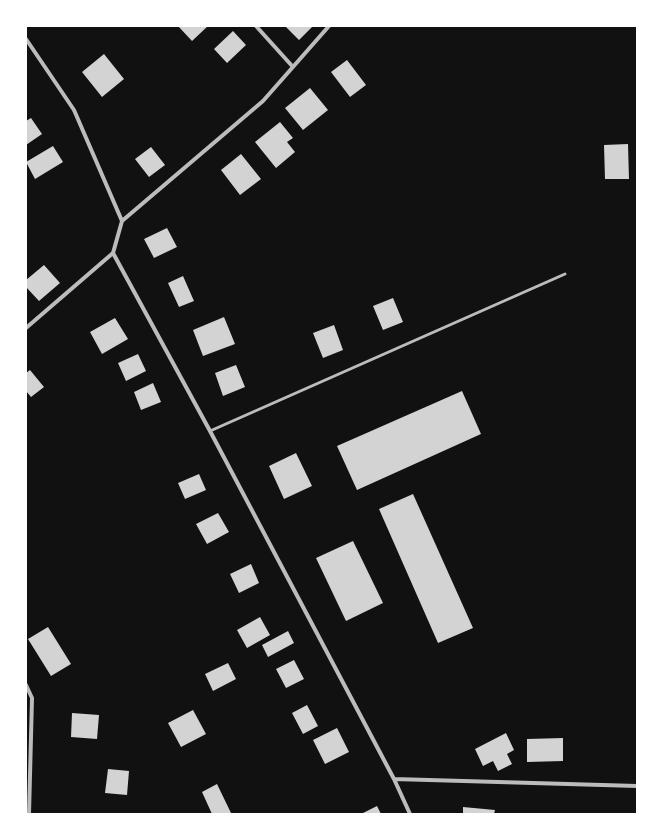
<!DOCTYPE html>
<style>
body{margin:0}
#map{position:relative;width:663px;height:840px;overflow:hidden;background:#111;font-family:"Golos Text",sans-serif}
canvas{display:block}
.frame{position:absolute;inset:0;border:27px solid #fff;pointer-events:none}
</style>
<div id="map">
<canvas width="663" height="840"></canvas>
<div class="frame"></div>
</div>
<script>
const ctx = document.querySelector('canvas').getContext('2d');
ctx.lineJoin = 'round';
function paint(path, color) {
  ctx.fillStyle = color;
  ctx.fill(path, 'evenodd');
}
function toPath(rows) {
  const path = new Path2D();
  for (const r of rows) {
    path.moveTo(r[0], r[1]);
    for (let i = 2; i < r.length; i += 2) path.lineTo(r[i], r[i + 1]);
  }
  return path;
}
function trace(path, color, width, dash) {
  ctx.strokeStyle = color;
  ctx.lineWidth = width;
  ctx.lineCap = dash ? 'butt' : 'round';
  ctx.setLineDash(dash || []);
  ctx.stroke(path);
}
const building = toPath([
 [178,26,208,26,192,41],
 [285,26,313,26,299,40],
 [233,31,246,45,227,63,214,49],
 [104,54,124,79,102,97,82,72],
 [347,60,366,85,350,97,331,72],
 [310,88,328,110,303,130,285,108],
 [31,118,42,134,26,145,26,121],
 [280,122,293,138,287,142,295,152,276,168,255,142],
 [628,144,629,179,605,179,604,145],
 [53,146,63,162,35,179,26,162],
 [151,147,165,165,149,177,135,159],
 [241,154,261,179,240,195,221,170],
 [167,228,177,247,154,258,144,239],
 [44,265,60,283,39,301,26,287,26,280],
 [183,276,194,301,179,307,168,283],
 [393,298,403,322,383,330,373,306],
 [224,317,235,344,203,356,193,330],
 [115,318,128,339,102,354,90,332],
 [334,325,343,350,323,358,313,333],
 [138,354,146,371,126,381,118,363],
 [236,365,245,387,223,396,215,373],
 [30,370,44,387,31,397,26,391,26,373],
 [153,383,161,402,141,410,134,392],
 [462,391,481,434,357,490,337,446],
 [296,453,312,486,284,499,269,466],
 [199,474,206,490,185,499,178,483],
 [413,494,473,628,438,643,379,509],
 [218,513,229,532,207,544,196,524],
 [353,541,383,603,346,621,316,558],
 [251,564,259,583,239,593,230,574],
 [260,617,270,635,247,648,237,630],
 [48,627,71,664,51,676,28,639],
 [288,631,294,643,268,657,262,645],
 [294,660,304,679,286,688,276,669],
 [228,663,236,679,213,691,205,674],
 [307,705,318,726,303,734,292,713],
 [193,710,206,734,181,747,168,723],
 [72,713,99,715,97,739,71,737],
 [337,728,349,752,325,764,313,740],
 [506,733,514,750,507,754,512,764,498,771,493,761,483,766,475,749],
 [563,738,563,761,527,762,527,739],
 [108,769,129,771,127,795,105,793],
 [217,784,231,813,228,814,212,814,202,792],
 [377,806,381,814,361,814],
 [463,807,495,810,494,814,463,814]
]);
const service = toPath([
 [210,431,565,274]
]);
const minor = toPath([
 [256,26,293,67],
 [26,39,74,110,122,221,113,253,210,431,394,779,410,814],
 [122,221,263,101,329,26],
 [26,328,113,253],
 [26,685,32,698,29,814],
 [394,779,637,786]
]);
paint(building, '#d3d3d3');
trace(service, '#bcbcbc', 3);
trace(minor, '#bcbcbc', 4);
</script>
